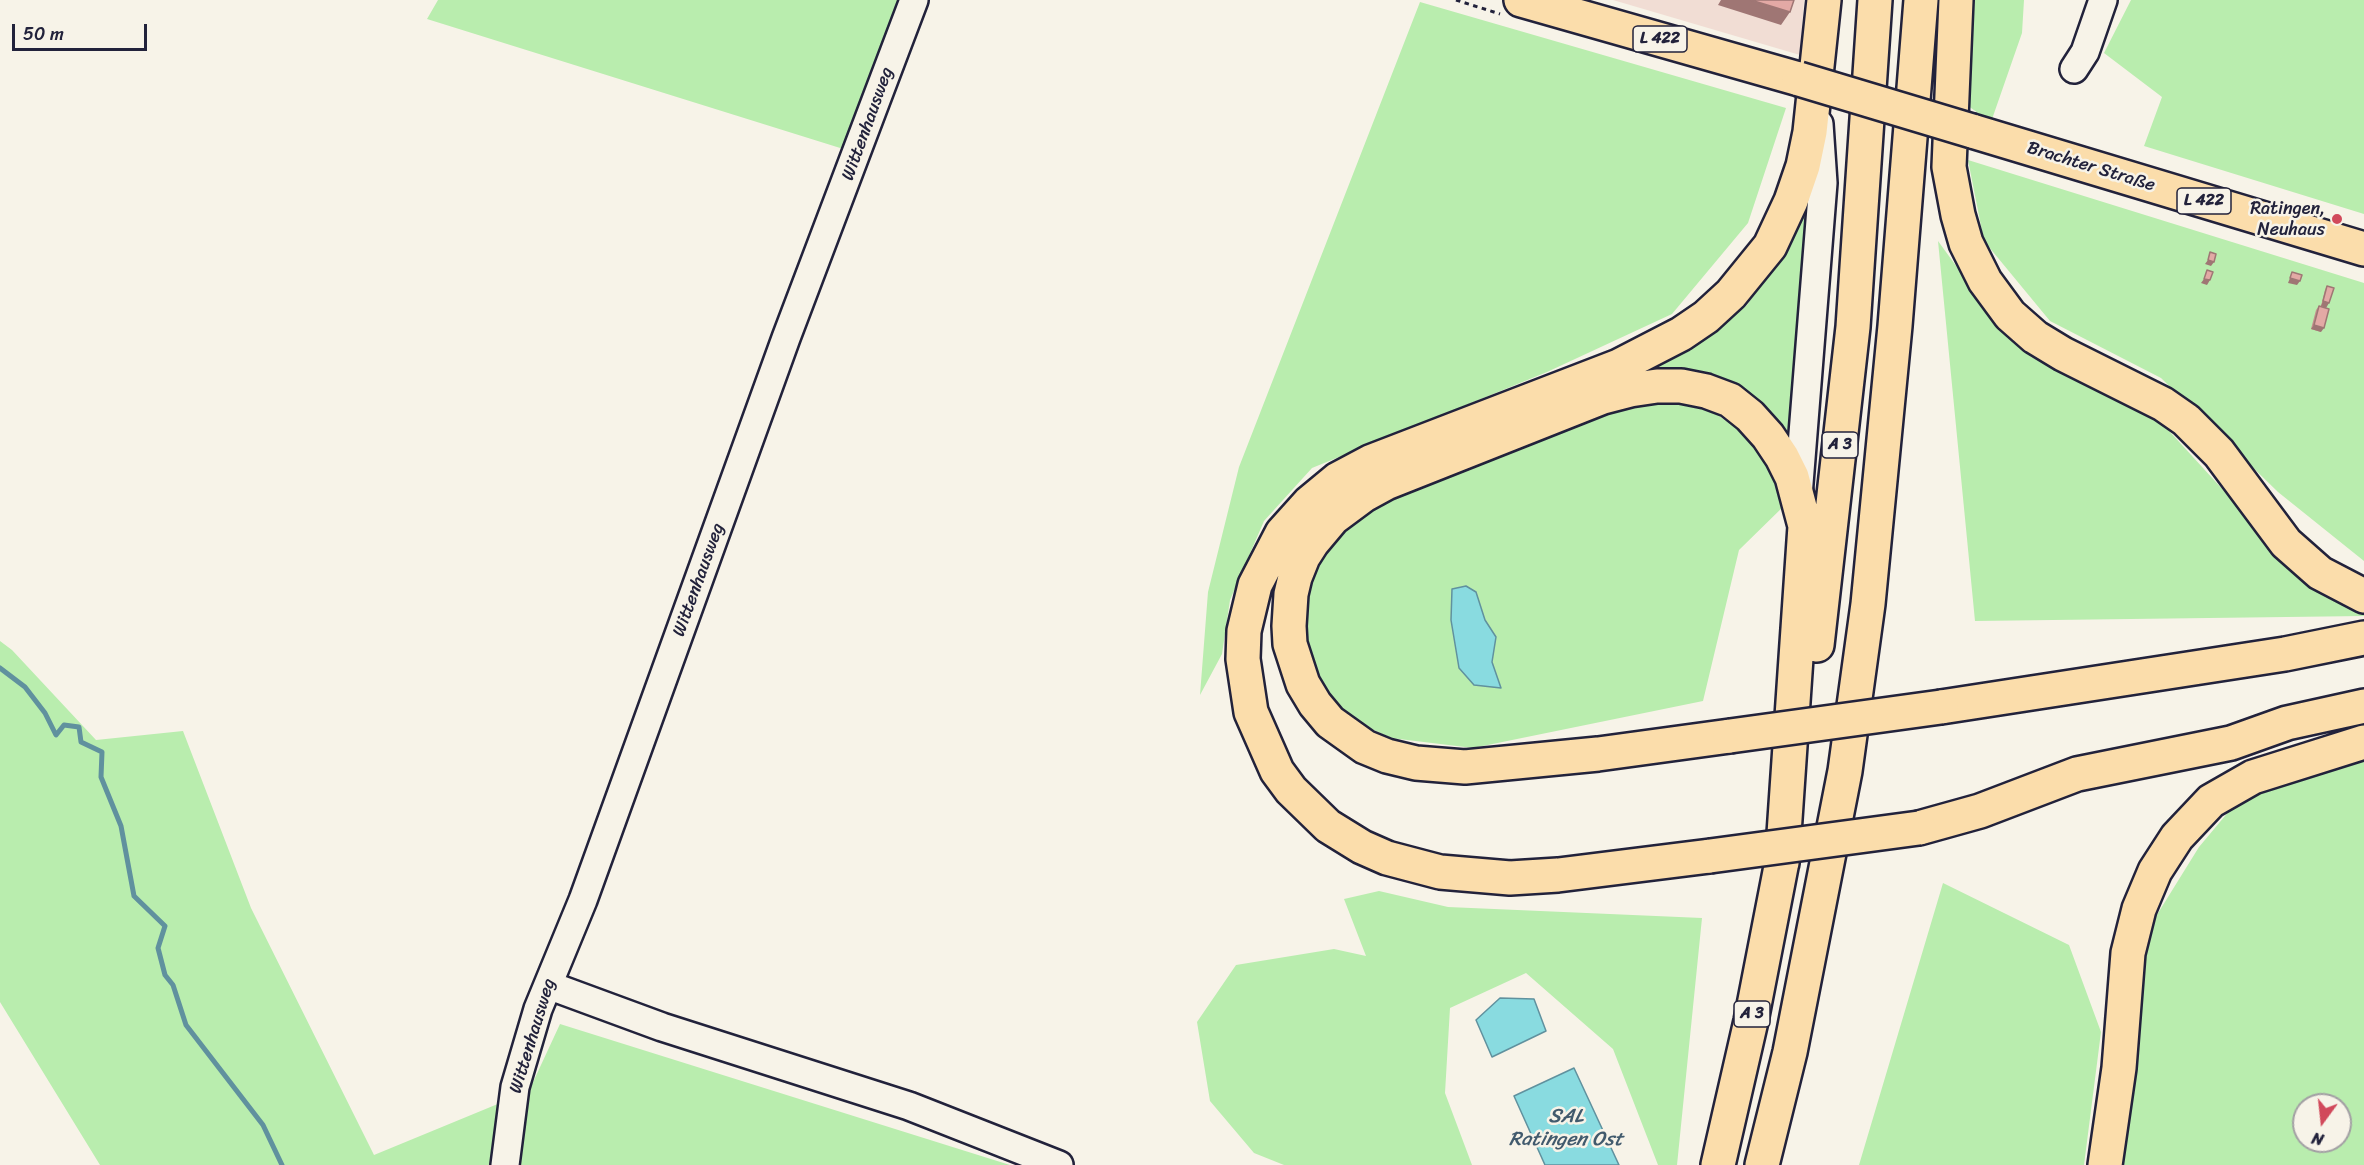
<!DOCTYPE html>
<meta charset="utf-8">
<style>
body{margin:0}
#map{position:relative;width:2364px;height:1165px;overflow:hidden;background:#f7f3e8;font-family:Sriracha,sans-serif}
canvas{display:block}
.north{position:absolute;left:2292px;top:1093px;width:60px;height:60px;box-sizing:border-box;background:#f7f3e8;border:2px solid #a29fa3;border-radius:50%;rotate:195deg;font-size:16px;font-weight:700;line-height:24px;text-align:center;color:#22223b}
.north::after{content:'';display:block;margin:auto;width:21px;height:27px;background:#d1495b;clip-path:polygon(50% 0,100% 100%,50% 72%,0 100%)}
.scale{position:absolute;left:12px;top:24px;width:135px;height:27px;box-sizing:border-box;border:3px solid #22223b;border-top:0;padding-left:8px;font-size:18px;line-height:21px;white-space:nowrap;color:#22223b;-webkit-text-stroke:4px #f7f3e8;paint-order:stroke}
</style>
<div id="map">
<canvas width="2364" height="1165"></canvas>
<div class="north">N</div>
<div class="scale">50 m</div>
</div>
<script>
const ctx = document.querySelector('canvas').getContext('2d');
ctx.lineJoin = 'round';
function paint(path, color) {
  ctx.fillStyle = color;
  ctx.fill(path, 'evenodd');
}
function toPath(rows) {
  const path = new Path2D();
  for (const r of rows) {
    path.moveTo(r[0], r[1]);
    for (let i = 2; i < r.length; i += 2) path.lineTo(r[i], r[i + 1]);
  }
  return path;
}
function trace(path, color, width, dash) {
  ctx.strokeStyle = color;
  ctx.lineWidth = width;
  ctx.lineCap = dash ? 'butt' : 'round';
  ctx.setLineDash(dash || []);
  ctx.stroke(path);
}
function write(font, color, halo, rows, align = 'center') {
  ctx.font = font + ' Sriracha,sans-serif';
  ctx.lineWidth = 5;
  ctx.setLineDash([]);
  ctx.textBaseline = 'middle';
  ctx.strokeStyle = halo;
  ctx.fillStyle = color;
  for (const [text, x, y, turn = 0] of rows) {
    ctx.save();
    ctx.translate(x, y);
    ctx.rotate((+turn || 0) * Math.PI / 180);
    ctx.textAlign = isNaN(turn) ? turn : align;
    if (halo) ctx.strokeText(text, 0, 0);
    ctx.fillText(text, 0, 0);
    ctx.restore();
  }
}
const built = toPath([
 [1613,0,1804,0,1800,55]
]);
const green = toPath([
 [438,0,908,0,853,152,427,19],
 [1966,0,2024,0,2022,33,1991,122,1961,101],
 [2131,0,2364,0,2364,214,2144,146,2162,97,2104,53],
 [1420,2,1786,108,1748,223,1672,314,1547,372,1312,468,1264,521,1230,600,1222,654,1200,695,1208,592,1239,467],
 [1968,160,2364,283,2364,561,2278,492,2161,378,2050,321,1984,241],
 [1810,197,1789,449,1645,374,1704,339,1747,305,1786,248],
 [1938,241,1986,307,2031,357,2149,409,2236,504,2278,559,2364,612,2364,616,1975,621],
 [1658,399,1702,404,1739,430,1772,466,1787,503,1739,550,1703,701,1473,748,1391,738,1340,714,1309,669,1301,633,1307,592,1319,556,1355,516,1398,496,1604,413],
 [0,641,12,650,96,740,183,731,251,908,374,1155,505,1101,500,1165,100,1165,0,1002],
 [2364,761,2364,1165,2116,1165,2132,1067,2150,926,2199,847,2235,804,2299,776],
 [2304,1105,2340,1105,2340,1141,2304,1141],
 [1943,883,2069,945,2101,1032,2084,1165,1859,1165],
 [1379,891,1448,907,1702,918,1677,1165,1658,1165,1613,1049,1526,973,1450,1008,1445,1093,1472,1165,1284,1165,1254,1153,1210,1101,1197,1022,1236,965,1334,949,1366,956,1344,899],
 [560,1024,1010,1165,516,1165,518,1133,528,1093]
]);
const water = toPath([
 [1466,586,1476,592,1485,620,1496,637,1492,662,1501,688,1474,685,1459,668,1451,620,1452,589,1466,586],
 [1500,998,1534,999,1546,1031,1492,1057,1476,1020,1500,998],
 [1574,1068,1619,1165,1545,1165,1514,1096,1574,1068]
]);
const stream = toPath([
 [0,668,25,687,45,713,56,735,64,725,79,727,81,742,102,752,101,777,121,826,134,896,165,926,158,948,165,975,173,985,186,1025,263,1125,282,1165]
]);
const path = toPath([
 [1456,0,1500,14]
]);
const minor = toPath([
 [2074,69,2085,52,2103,0],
 [1798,496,1823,183,1819,124],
 [548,985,662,1027,909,1106,1059,1165],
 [505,1165,515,1087,538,1009,583,900,786,338,914,0]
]);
const major = toPath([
 [1521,0,1799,79],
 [1972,131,2364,249]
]);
const highway = toPath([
 [1956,0,1949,167,1958,215,1966,243,1985,281,2010,315,2035,337,2063,354,2163,404,2186,420,2219,453,2286,543,2320,573,2364,596],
 [1817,645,1853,327,1875,0],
 [1941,707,2285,654,2364,638],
 [1730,736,1598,754,1465,767,1416,763,1387,756,1365,747,1330,722,1315,704,1303,684,1290,644,1289,626,1291,594,1295,577,1303,557,1312,543,1333,518,1364,495,1386,483,1603,397,1630,390,1657,386,1681,386,1706,391,1730,400,1750,416,1768,436,1782,457,1792,477,1805,526,1782,863],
 [1919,828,1980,811,2077,774,2231,743,2287,723,2364,706],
 [1710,856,1558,875,1510,878,1440,872,1387,858,1362,847,1328,826,1291,790,1277,771,1251,712,1243,659,1244,631,1255,585,1282,533,1309,503,1338,479,1370,462,1619,366,1681,334,1706,317,1731,294,1770,246,1791,201,1803,166,1810,132,1824,0],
 [1718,1165,1751,1021,1786,841],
 [1762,1165,1790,1052,1845,771,1868,604,1895,326,1921,0],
 [2105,1165,2119,1068,2128,953,2139,909,2155,871,2177,837,2211,801,2253,777,2364,742]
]);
const majorBridge = toPath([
 [1799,79,1972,131]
]);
const highwayBridge = toPath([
 [1730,736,1941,707],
 [1710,856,1919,828]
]);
const wall = toPath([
 [2327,286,2326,308,2321,306,2325,290],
 [2319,306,2321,332,2311,329,2316,310]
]);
const shadedWall = toPath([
 [1721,0,1751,0,1790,12,1781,25,1718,5],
 [2208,260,2214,262,2211,266,2205,264],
 [2290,278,2300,281,2297,285,2288,283],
 [2204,279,2210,280,2207,285,2201,283],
 [2323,301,2329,303,2326,308,2321,306],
 [2314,325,2324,328,2321,332,2311,329]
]);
const building = toPath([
 [1751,0,1794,0,1790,12,1751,0],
 [2210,252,2216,254,2214,262,2208,260,2210,252],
 [2207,270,2213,272,2210,280,2204,279,2207,270],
 [2292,272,2302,275,2300,281,2290,278,2292,272],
 [2327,286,2334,288,2329,303,2323,301,2327,286],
 [2319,306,2329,309,2324,328,2314,325,2319,306]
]);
const markers = [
 [2337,219,6,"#d1495b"]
];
const shields = [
 [1660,39,54],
 [2204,201,54],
 [1840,445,36],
 [1752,1014,36]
];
const shieldNames = [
 ["L 422",1660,39],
 ["L 422",2204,201],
 ["A 3",1840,445],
 ["A 3",1752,1014]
];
const streetNames = [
 ["Wittenhausweg",868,124,-70],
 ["Brachter Straße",2091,167,17],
 ["Wittenhausweg",699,580,-70],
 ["Wittenhausweg",533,1036,-73]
];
const poiNames = [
 ["Ratingen,",2325,209],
 ["Neuhaus",2325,230]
];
const waterNames = [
 ["SAL",1566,1117],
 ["Ratingen Ost",1566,1140]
];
paint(built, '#f1ddd4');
paint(green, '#b9edae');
paint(water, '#89dbe0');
trace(water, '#60919e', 1.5);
trace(stream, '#60919e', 5);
trace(minor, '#22223b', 32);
trace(major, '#22223b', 38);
trace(highway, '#22223b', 38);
trace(path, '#22223b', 3, [4.5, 4.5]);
trace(minor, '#f7f3e8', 27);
trace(major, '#fbddab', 33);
trace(highway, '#fbddab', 33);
trace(majorBridge, '#22223b', 38, []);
trace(highwayBridge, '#22223b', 38, []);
trace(majorBridge, '#fbddab', 33);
trace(highwayBridge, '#fbddab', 33);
paint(wall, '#c3918e');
paint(shadedWall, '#9f7674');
paint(building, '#e3a9a5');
trace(building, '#9f7674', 1.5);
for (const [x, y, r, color] of markers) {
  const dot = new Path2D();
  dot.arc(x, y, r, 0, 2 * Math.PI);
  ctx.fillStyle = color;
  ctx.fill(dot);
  trace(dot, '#f7f3e8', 2);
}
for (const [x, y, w] of shields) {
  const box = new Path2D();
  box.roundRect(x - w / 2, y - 13, w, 26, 4.5);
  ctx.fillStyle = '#f7f3e8';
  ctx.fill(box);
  trace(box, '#22223b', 1.5);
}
write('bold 16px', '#22223b', null, shieldNames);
write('18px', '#22223b', '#f7f3e8', streetNames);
write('18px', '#22223b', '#f7f3e8', poiNames, 'right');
write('italic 20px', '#415a6d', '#f7f3e8', waterNames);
</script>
